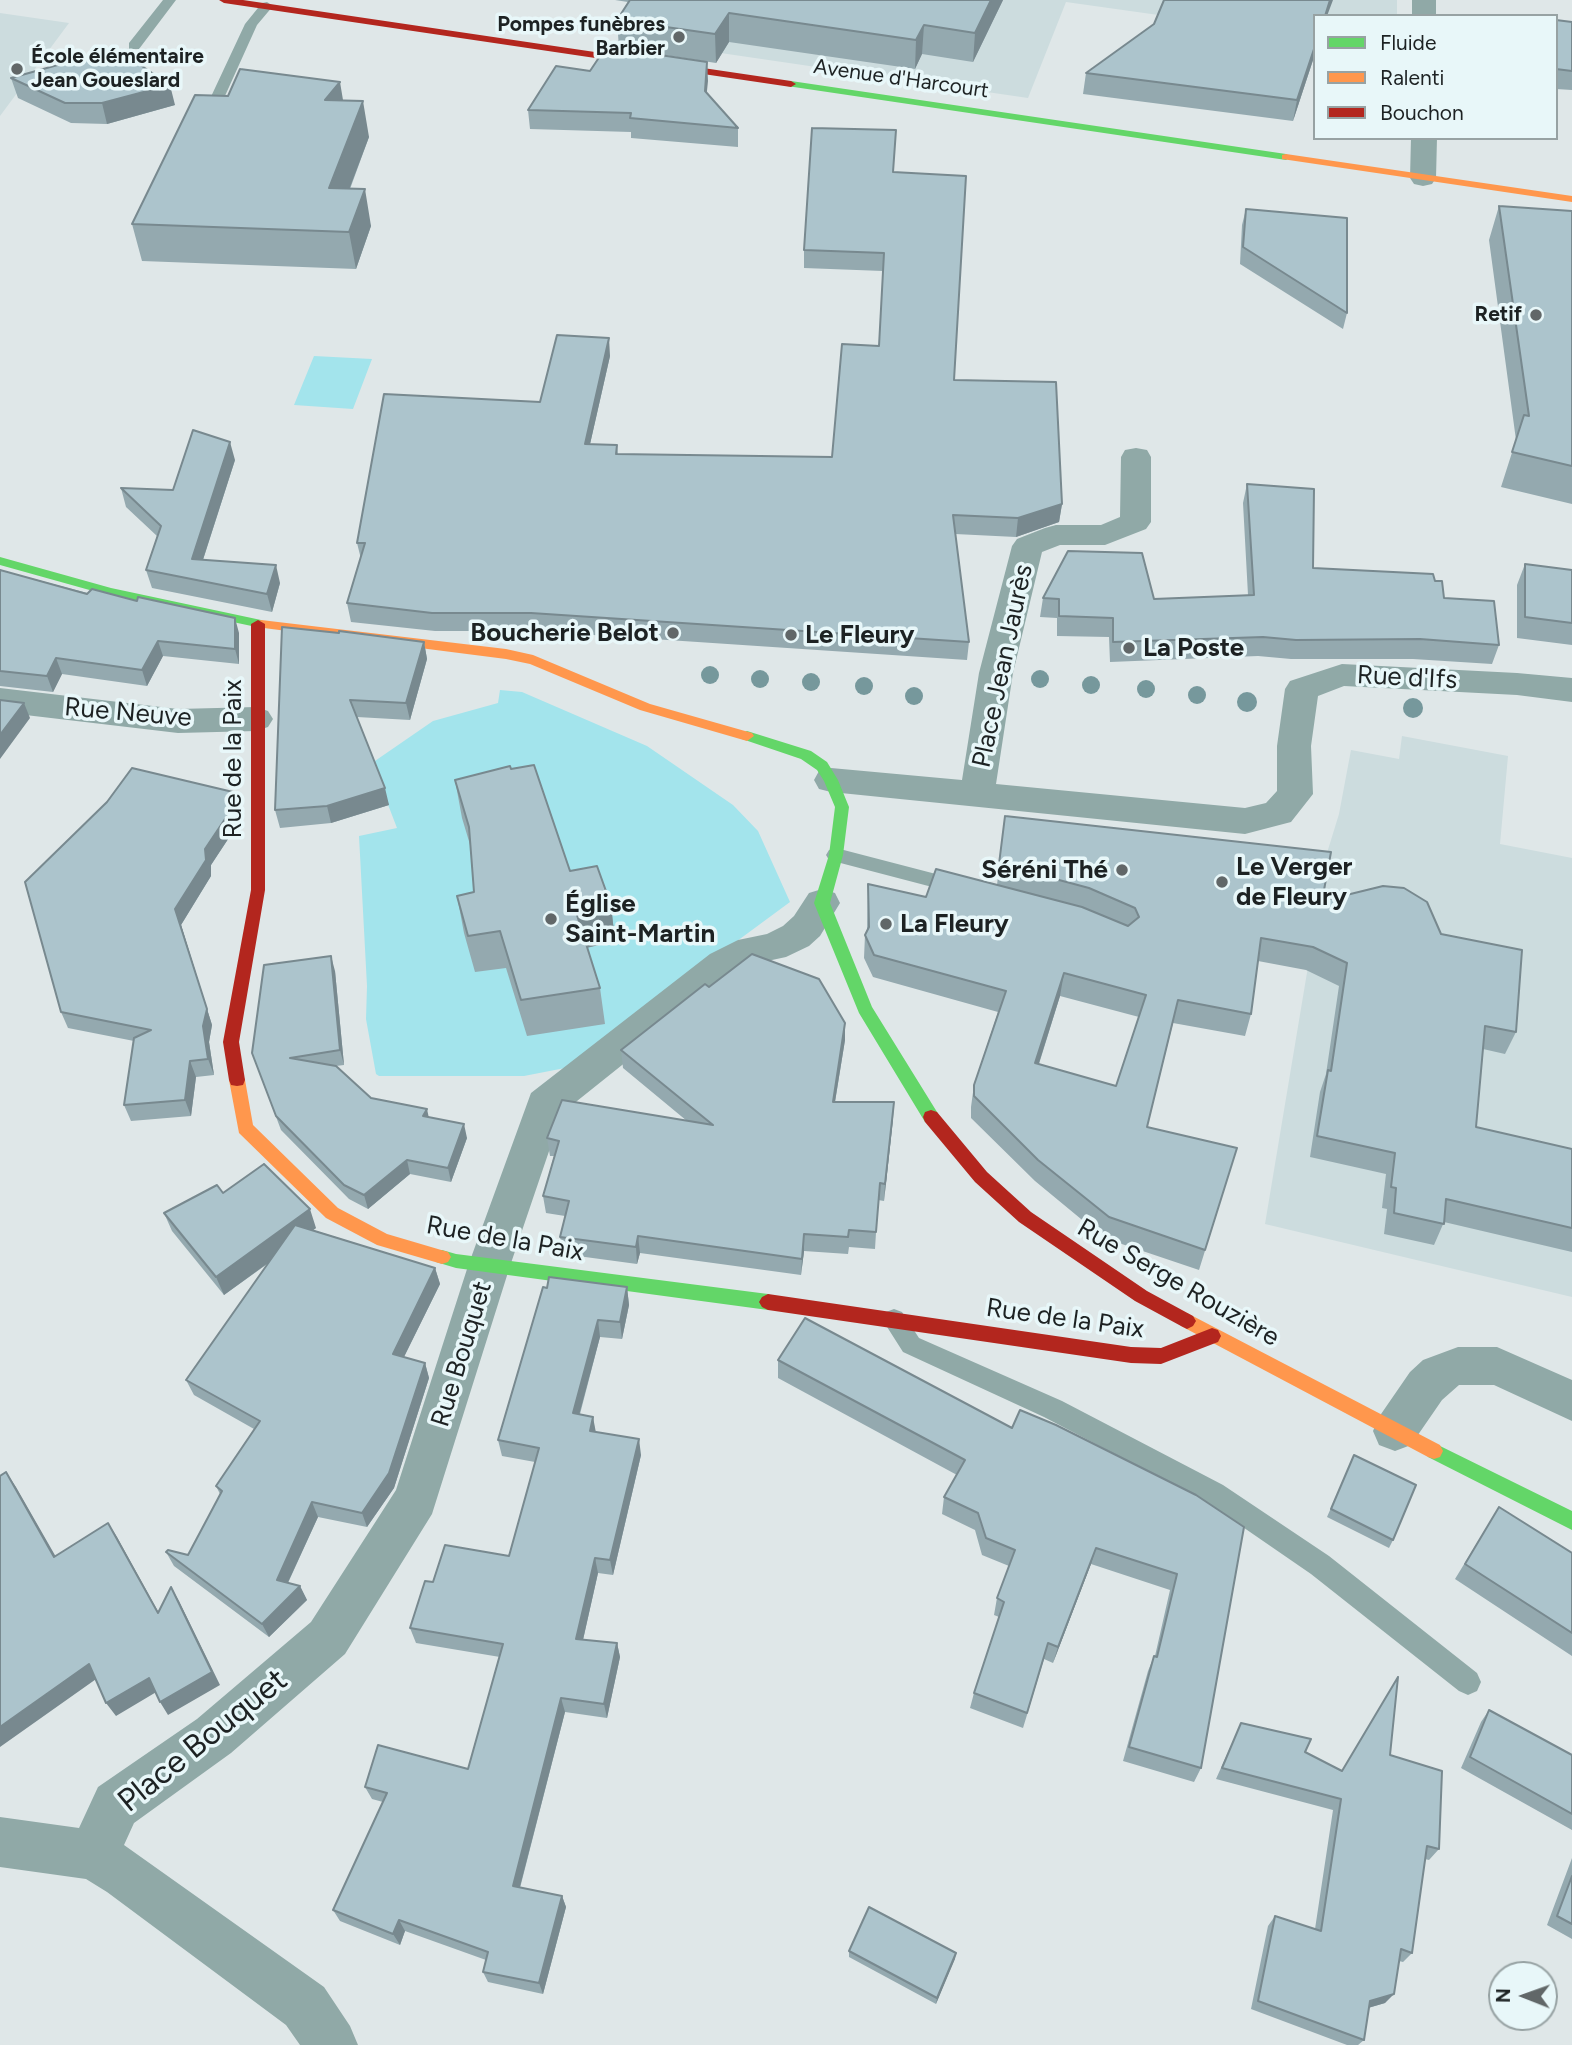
<!DOCTYPE html>
<meta charset="utf-8">
<style>
body{margin:0}
#map{position:relative;width:1572px;height:2045px;overflow:hidden;background:#dfe7e8;font-family:Figtree,sans-serif}
canvas{display:block}
.legend{position:absolute;left:1313px;top:14px;width:245px;height:126px;box-sizing:border-box;background:#e8f7f9;border:2px solid #97a2a3;margin:0;padding:9px 12px;list-style:none;font-size:21px;color:#1d2223}
.legend li{display:flex;align-items:center;gap:14px;height:35px}
.legend b{width:35px;border:2px solid #97a2a3}
.north{position:absolute;left:1488px;top:1961px;width:70px;height:70px;box-sizing:border-box;background:#e8f7f9;border:2px solid #97a2a3;border-radius:50%;rotate:271deg;font-size:19px;font-weight:700;line-height:28px;text-align:center;color:#1d2223}
.north::after{content:'';display:block;margin:auto;width:24px;height:32px;background:#616768;clip-path:polygon(50% 0,100% 100%,50% 72%,0 100%)}
</style>
<div id="map">
<canvas width="1572" height="2045"></canvas>
<ul class="legend">
<li><b style="height:9px;background:#63d668"></b>Fluide</li>
<li><b style="height:9px;background:#ff974d"></b>Ralenti</li>
<li><b style="height:9px;background:#b3261e"></b>Bouchon</li>
</ul>
<div class="north">N</div>
</div>
<script>
const ctx = document.querySelector('canvas').getContext('2d');
ctx.lineJoin = 'round';
function paint(path, color) {
  ctx.fillStyle = color;
  ctx.fill(path, 'evenodd');
}
function toPath(rows) {
  const path = new Path2D();
  for (const r of rows) {
    path.moveTo(r[0], r[1]);
    for (let i = 2; i < r.length; i += 2) path.lineTo(r[i], r[i + 1]);
  }
  return path;
}
function trace(path, color, width, dash) {
  ctx.strokeStyle = color;
  ctx.lineWidth = width;
  ctx.lineCap = dash ? 'butt' : 'round';
  ctx.setLineDash(dash || []);
  ctx.stroke(path);
}
function write(font, color, halo, rows, align = 'center') {
  ctx.font = font + ' Figtree,sans-serif';
  ctx.lineWidth = 7;
  ctx.setLineDash([]);
  ctx.textBaseline = 'middle';
  ctx.strokeStyle = halo;
  ctx.fillStyle = color;
  for (const [text, x, y, turn = 0] of rows) {
    ctx.save();
    ctx.translate(x, y);
    ctx.rotate((+turn || 0) * Math.PI / 180);
    ctx.textAlign = isNaN(turn) ? turn : align;
    if (halo) ctx.strokeText(text, 0, 0);
    ctx.fillText(text, 0, 0);
    ctx.restore();
  }
}
const built = toPath([
 [651,0,1397,0,1397,16,1315,16,1315,37,1066,2,1028,98,625,39],
 [0,13,69,23,0,116],
 [1402,736,1508,756,1500,844,1572,858,1572,1297,1265,1224,1327,853,1339,814,1351,750,1399,759]
]);
const green = toPath([
 [314,356,372,359,353,409,294,405],
 [500,690,522,692,647,746,733,805,758,831,790,902,565,1068,524,1076,379,1076,376,1074,366,1019,367,986,359,836,397,828,372,763,433,721,498,703]
]);
const lane = toPath([
 [163,0,176,0,139,49,129,49,129,43,163,0],
 [267,2,273,6,257,25,215,118,208,122,203,121,201,118,245,24,262,3,267,2],
 [836,848,959,880,966,882,969,887,966,892,959,894,829,860,826,855,829,850,836,848],
 [894,1309,902,1312,919,1338,1062,1401,1223,1485,1329,1556,1477,1673,1481,1682,1477,1691,1468,1695,1459,1691,1311,1574,1205,1501,1044,1417,903,1352,882,1319,886,1312,894,1309]
]);
const street = toPath([
 [1412,0,1436,0,1436,16,1412,16,1412,0],
 [1411,138,1437,138,1436,178,1432,184,1423,186,1414,184,1410,178,1411,138],
 [1136,448,1147,450,1151,457,1151,522,1146,529,1105,545,1060,545,1042,552,1013,673,996,784,1245,808,1266,803,1277,791,1277,746,1285,689,1290,681,1342,664,1517,673,1572,678,1572,702,1517,695,1344,686,1318,696,1311,746,1313,794,1291,822,1245,834,831,792,819,789,814,780,819,771,831,768,962,780,979,673,1012,546,1017,539,1045,528,1056,525,1101,525,1120,517,1121,457,1125,450,1136,448],
 [0,688,178,709,256,707,268,711,273,719,268,727,256,731,178,733,0,712,0,688],
 [822,889,835,893,840,903,820,936,809,946,786,957,758,963,736,974,562,1113,510,1266,432,1514,345,1654,231,1753,134,1823,124,1845,324,1987,350,2026,358,2045,300,2045,286,2025,107,1892,86,1879,0,1867,0,1817,79,1828,98,1787,197,1719,311,1622,396,1490,468,1266,531,1093,710,954,738,940,767,934,783,926,794,916,809,893,822,889],
 [1458,1347,1497,1347,1572,1380,1572,1421,1494,1385,1459,1385,1442,1400,1411,1445,1395,1451,1379,1445,1373,1431,1379,1417,1410,1372,1423,1360,1458,1347]
]);
const fast = toPath([
 [791,81,1286,154,1291,157,1286,160,787,86,786,84,791,81],
 [0,557,111,588,261,620,268,624,261,628,111,596,0,565,0,557],
 [747,731,811,751,827,762,838,780,849,807,843,855,830,903,872,1007,937,1112,939,1117,937,1122,925,1122,859,1013,814,903,829,855,835,807,824,781,817,770,801,759,742,739,740,736,742,733,747,731],
 [442,1250,456,1254,768,1294,774,1297,777,1302,774,1307,768,1310,456,1268,436,1262,433,1257,436,1252,442,1250],
 [1434,1443,1572,1511,1572,1530,1428,1457,1425,1451,1428,1445,1434,1443]
]);
const slow = toPath([
 [1286,154,1572,196,1572,202,1282,159,1282,155,1286,154],
 [261,620,506,649,533,655,650,704,752,733,754,736,747,741,640,710,530,664,506,659,256,627,254,624,261,620],
 [237,1074,243,1075,245,1080,253,1125,338,1208,387,1234,448,1252,451,1257,448,1262,442,1264,377,1245,326,1218,239,1133,229,1080,231,1075,237,1074],
 [1187,1313,1440,1445,1443,1451,1440,1457,1434,1459,1428,1457,1181,1326,1178,1321,1181,1316,1187,1313]
]);
const jam = toPath([
 [219,0,243,0,791,81,796,84,791,87,224,3,219,0],
 [258,620,265,624,265,890,239,1042,245,1080,243,1085,237,1086,231,1085,229,1080,223,1042,251,890,251,624,258,620],
 [931,1110,937,1112,987,1172,1031,1212,1147,1291,1193,1316,1196,1321,1193,1326,1187,1329,1181,1326,1135,1301,1019,1222,975,1182,925,1122,923,1117,925,1112,931,1110],
 [768,1294,1131,1347,1161,1348,1212,1328,1218,1330,1221,1336,1218,1342,1161,1364,1131,1363,768,1310,762,1307,759,1302,762,1297,768,1294]
]);
const trees = [
 [710,675,9],
 [760,679,9],
 [1040,679,9],
 [811,682,9],
 [1091,685,9],
 [864,686,9],
 [1146,689,9],
 [1197,695,9],
 [914,696,9],
 [1247,702,10],
 [1413,708,10]
];
const wall = toPath([
 [615,0,1003,0,973,62,922,54,915,69,729,42,716,63,619,48,617,20,628,2],
 [1315,16,1315,54,1293,121,1083,94,1086,73],
 [1556,20,1572,22,1572,90,1556,89],
 [100,56,175,105,107,124,71,123,18,98,11,78],
 [707,62,707,93,738,128,738,147,631,138,631,132,530,129,528,110,590,71],
 [343,101,369,137,350,189,371,226,356,269,142,261,132,224],
 [894,172,954,380,1062,504,1059,522,1016,537,955,534,969,642,967,660,533,631,435,631,351,622,347,603,361,559,357,543,540,402,610,356,590,444,617,445,618,454,832,457,879,346,883,271,804,268,804,250],
 [1499,206,1572,211,1572,504,1501,487,1516,440,1489,240],
 [1246,209,1347,313,1343,329,1240,264,1242,225],
 [235,460,203,560,280,583,272,612,152,588,146,570,157,536,126,507,121,488,173,490],
 [1247,484,1313,568,1435,581,1444,598,1499,645,1492,664,1413,659,1291,659,1258,656,1110,662,1109,637,1057,636,1057,618,1040,617,1043,598,1154,599,1248,595,1243,503],
 [1525,564,1572,570,1572,645,1517,638,1517,585],
 [0,570,239,633,239,664,163,656,147,686,62,674,53,692,0,686],
 [282,627,424,642,427,659,410,720,357,717,389,805,331,823,280,828,275,810],
 [455,780,570,871,611,905,615,941,587,948,600,988,605,1024,527,1036,506,968,475,972,464,933,457,896,474,892,471,848,462,818],
 [238,809,238,824,211,865,211,876,181,925,212,1025,209,1042,214,1075,196,1077,191,1116,131,1121,124,1105,134,1041,68,1028,61,1012],
 [1005,816,1441,934,1516,1032,1505,1054,1483,1049,1476,1127,1572,1149,1572,1252,1444,1222,1434,1245,1384,1234,1387,1209,1382,1208,1386,1174,1310,1157,1320,1092,1326,1074,1339,986,1306,970,1258,961,1251,1014,1245,1036,1173,1023,1147,1127,1237,1148,1199,1270,1104,1238,1035,1181,971,1118,971,1107,974,1085,998,1012,873,977,864,958,865,935,867,930,868,884,926,897,997,885],
 [1060,996,1139,1017,1116,1086,1039,1064],
 [335,971,344,1065,336,1066,371,1098,429,1117,467,1138,451,1182,410,1174,368,1209,349,1199,281,1130,252,1053],
 [709,987,845,1023,845,1040,835,1102,893,1119,884,1201,878,1200,875,1249,849,1247,848,1254,804,1251,801,1275,640,1253,637,1264,563,1254,560,1237,565,1216,546,1213,543,1196,554,1156,550,1156,547,1138,687,1121,623,1068,621,1050],
 [223,1193,316,1228,313,1230,435,1268,440,1284,404,1357,425,1363,429,1378,394,1488,367,1527,318,1517,288,1583,300,1586,307,1600,269,1637,174,1566,166,1552,188,1555,220,1494,216,1486,254,1429,194,1395,186,1380,270,1262,224,1295,172,1231,164,1213],
 [543,1287,627,1287,629,1305,622,1339,600,1337,580,1414,593,1417,595,1432,641,1455,613,1575,598,1573,583,1640,617,1643,620,1657,607,1718,565,1712,520,1888,562,1896,566,1907,543,1994,488,1982,483,1972,486,1960,405,1931,400,1945,340,1921,333,1910,383,1802,372,1799,365,1787,468,1769,500,1657,416,1643,410,1628,433,1582,509,1556,535,1462,502,1456,498,1440],
 [778,1360,1012,1428,1196,1495,1201,1768,1194,1782,1123,1761,1148,1671,1154,1656,1155,1656,1170,1590,1091,1564,1053,1663,1044,1659,1023,1728,970,1708,974,1693,999,1617,994,1615,997,1598,1009,1566,982,1555,975,1530,942,1514,944,1497,957,1475,778,1378],
 [1354,1455,1393,1540,1389,1548,1327,1517],
 [1499,1507,1572,1553,1572,1656,1455,1579],
 [1398,1677,1390,1755,1439,1849,1429,1860,1425,1859,1412,1953,1403,1962,1399,1961,1385,2003,1368,2008,1364,2040,1358,2045,1347,2045,1251,2009,1268,1926,1275,1916,1315,1929,1333,1810,1216,1779,1241,1723,1305,1752,1342,1771],
 [1489,1710,1572,1755,1572,1830,1461,1768,1481,1722],
 [1572,1858,1572,1939,1547,1925],
 [849,1951,956,1953,936,2004,849,1957]
]);
const shadedWall = toPath([
 [991,0,1003,0,973,62,975,33],
 [1330,0,1333,0,1327,16,1325,16],
 [729,13,729,42,716,63,715,34],
 [924,25,922,54,915,69,916,40],
 [1315,46,1315,54,1293,121,1297,100],
 [707,62,708,81,705,110,705,91],
 [340,82,346,118,325,100],
 [170,85,175,105,107,124,102,103],
 [363,101,369,137,336,224,329,188],
 [365,189,371,226,356,269,349,232],
 [609,338,610,356,586,462,585,444],
 [230,442,235,460,197,578,192,559],
 [1062,504,1059,522,1016,537,1018,518],
 [276,565,280,583,272,612,267,594],
 [235,618,239,633,239,664,235,649],
 [158,641,163,656,147,686,142,670],
 [424,642,427,659,410,720,406,703],
 [56,658,62,674,53,692,47,676],
 [24,703,30,718,0,759,0,735],
 [385,788,389,805,331,823,327,806],
 [233,792,238,809,238,824,211,865,211,876,181,925,212,1025,209,1042,214,1075,208,1059,175,909],
 [611,905,615,941,581,949,576,912],
 [331,956,335,971,344,1065,340,1050],
 [1064,973,1060,996,1032,1085,1035,1063],
 [845,1023,845,1040,832,1120,833,1102],
 [190,1061,196,1077,191,1116,185,1100],
 [894,1102,893,1119,884,1201,885,1184],
 [427,1109,430,1123,423,1116],
 [464,1124,467,1138,451,1182,448,1168],
 [407,1160,410,1174,368,1209,364,1195],
 [310,1209,316,1228,224,1295,216,1277],
 [804,1234,804,1251,801,1275,802,1259],
 [638,1236,640,1253,637,1264,636,1247],
 [435,1268,440,1284,398,1369,393,1354],
 [627,1287,629,1305,622,1339,620,1322],
 [598,1320,600,1337,575,1430,573,1413],
 [425,1363,429,1378,394,1488,367,1527,362,1513],
 [593,1417,596,1433,590,1431],
 [639,1439,641,1455,613,1575,610,1560],
 [6,1472,16,1487,64,1571,54,1557],
 [312,1502,318,1517,283,1593,277,1580],
 [108,1523,117,1537,166,1626,158,1613],
 [1096,1548,1091,1564,1053,1663,1058,1647],
 [595,1558,598,1573,580,1653,576,1639],
 [300,1586,307,1600,269,1637,262,1624],
 [171,1587,179,1601,220,1685,168,1715,160,1702],
 [617,1643,620,1657,607,1718,604,1704],
 [89,1664,99,1677,0,1747,0,1727],
 [149,1678,158,1691,116,1716,106,1703],
 [561,1698,565,1712,517,1898,513,1886],
 [562,1896,566,1907,543,1994,539,1983],
 [399,1920,405,1931,400,1945,393,1934],
 [956,1953,955,1959,936,2004,937,1998],
 [1394,1994,1385,2003,1361,2010,1370,2001]
]);
const building = toPath([
 [630,0,991,0,975,33,924,25,916,40,729,13,715,34,617,20,630,0],
 [1164,0,1330,0,1325,16,1315,16,1315,46,1297,100,1086,73,1154,24,1164,0],
 [1556,20,1572,22,1572,71,1556,69,1556,20],
 [606,47,707,62,705,91,738,128,630,118,631,113,528,110,556,66,590,71,606,47],
 [103,51,121,52,170,85,102,103,65,103,11,78,79,59,100,56,103,51],
 [240,69,340,82,325,100,363,101,329,188,365,189,349,232,132,224,195,95,228,96,240,69],
 [812,128,896,130,893,172,966,176,954,380,1056,382,1062,504,1018,518,953,515,969,642,531,613,432,613,347,603,365,543,357,543,384,394,540,402,557,335,609,338,585,444,617,445,616,454,832,457,842,344,879,346,884,253,804,250,812,128],
 [1499,206,1572,211,1572,466,1512,452,1524,415,1529,416,1499,206],
 [1246,209,1347,218,1347,313,1243,247,1246,209],
 [193,430,230,442,192,559,276,565,267,594,146,570,161,526,121,488,173,490,193,430],
 [1247,484,1314,489,1313,568,1433,574,1435,581,1442,581,1444,598,1494,601,1499,645,1420,639,1296,640,1263,637,1113,642,1113,618,1059,616,1059,599,1043,598,1068,551,1142,553,1154,599,1254,595,1247,484],
 [1525,564,1572,570,1572,623,1525,617,1525,564],
 [0,570,87,594,92,589,137,601,138,597,235,618,235,649,158,641,142,670,56,658,47,676,0,671,0,570],
 [282,627,339,633,339,631,424,642,406,703,350,700,385,788,327,806,275,810,282,627],
 [0,700,24,703,0,735,0,700],
 [534,765,570,871,597,866,611,905,576,912,600,988,521,1000,500,931,468,936,457,896,474,892,469,827,455,780,510,766,511,769,534,765],
 [132,768,233,792,233,807,205,849,206,860,175,909,207,1009,203,1026,208,1059,190,1061,185,1100,124,1105,134,1038,151,1030,61,1012,25,882,107,802,132,768],
 [1005,816,1331,852,1322,901,1383,886,1404,888,1427,902,1441,934,1522,950,1516,1032,1485,1026,1476,1127,1572,1149,1572,1228,1446,1199,1444,1224,1394,1213,1396,1188,1391,1187,1395,1153,1317,1136,1328,1070,1331,1071,1347,963,1313,947,1261,938,1251,1014,1178,1000,1147,1127,1237,1148,1205,1250,1109,1217,1038,1160,974,1096,974,1085,1006,991,874,955,865,935,869,927,868,884,926,897,936,869,1082,907,1128,926,1139,917,1135,908,1089,888,999,864,1005,816],
 [1064,973,1146,995,1116,1086,1035,1063,1064,973],
 [752,954,819,979,845,1023,833,1102,894,1102,885,1184,880,1183,876,1232,849,1230,848,1237,804,1234,802,1259,638,1236,636,1247,560,1237,569,1201,543,1196,559,1141,547,1138,562,1100,713,1125,621,1050,705,984,709,987,752,954],
 [331,956,340,1050,290,1058,336,1066,371,1098,427,1109,423,1116,464,1124,448,1168,407,1160,364,1195,344,1185,276,1116,252,1053,264,965,331,956],
 [264,1164,310,1209,216,1277,164,1213,217,1185,223,1193,264,1164],
 [295,1225,435,1268,393,1354,425,1363,389,1473,362,1513,312,1502,277,1580,300,1586,262,1624,166,1552,168,1550,188,1555,222,1491,216,1486,260,1421,186,1380,295,1225],
 [549,1277,627,1287,620,1322,598,1320,573,1413,593,1417,590,1431,639,1439,610,1560,595,1558,576,1639,617,1643,604,1704,561,1698,513,1886,562,1896,539,1983,483,1972,488,1952,399,1920,393,1934,333,1910,387,1793,365,1787,378,1745,468,1769,503,1644,410,1628,425,1581,433,1582,445,1545,509,1556,539,1448,498,1440,543,1287,547,1288,549,1277],
 [805,1318,1012,1428,1020,1410,1056,1425,1196,1495,1244,1527,1201,1768,1129,1747,1154,1656,1157,1657,1177,1574,1096,1548,1058,1647,1048,1643,1027,1713,974,1693,1004,1602,997,1598,1015,1550,986,1538,978,1513,944,1497,965,1460,778,1360,805,1318],
 [1354,1455,1416,1485,1393,1540,1331,1509,1354,1455],
 [6,1472,54,1557,108,1523,158,1613,171,1587,212,1672,160,1702,149,1678,106,1703,89,1664,0,1727,0,1476,6,1472],
 [1499,1507,1572,1553,1572,1633,1465,1564,1499,1507],
 [1398,1677,1390,1755,1442,1771,1439,1849,1427,1846,1412,1953,1401,1949,1394,1994,1370,2001,1364,2040,1258,2001,1275,1916,1321,1931,1341,1799,1222,1768,1241,1723,1311,1739,1305,1752,1342,1771,1398,1677],
 [1489,1710,1572,1755,1572,1814,1470,1757,1489,1710],
 [1572,1876,1572,1924,1557,1916,1572,1876],
 [869,1907,956,1953,937,1998,849,1951,869,1907]
]);
const markers = [
 [679,37,7,"#616768"],
 [17,69,7,"#616768"],
 [1536,315,7,"#616768"],
 [673,633,7,"#616768"],
 [791,635,7,"#616768"],
 [1129,648,7,"#616768"],
 [1122,870,7,"#616768"],
 [1222,882,7,"#616768"],
 [551,919,7,"#616768"],
 [886,924,7,"#616768"]
];
const farPoinames = [
 ["Pompes funèbres",665,25],
 ["Barbier",665,49],
 ["École élémentaire",31,57,"left"],
 ["Jean Goueslard",31,81,"left"],
 ["Retif",1522,315]
];
const farStreetnames = [
 ["Avenue d'Harcourt",901,79,8]
];
const poiNames = [
 ["Boucherie Belot",659,633,"right"],
 ["Le Fleury",805,635],
 ["La Poste",1143,648],
 ["Le Verger",1236,867],
 ["de Fleury",1236,897],
 ["Séréni Thé",1108,870,"right"],
 ["Église",565,904],
 ["Saint-Martin",565,934],
 ["La Fleury",900,924]
];
const streetNames = [
 ["Place Jean Jaurès",1003,666,-78],
 ["Rue d'Ifs",1407,678,3],
 ["Rue Neuve",128,713,5],
 ["Rue de la Paix",233,759,-90],
 ["Rue de la Paix",505,1239,10],
 ["Rue Serge Rouzière",1178,1283,30],
 ["Rue de la Paix",1065,1319,8],
 ["Rue Bouquet",462,1354,-73]
];
const nearStreetnames = [
 ["Place Bouquet",203,1741,-39]
];
paint(built, '#ccdcde');
paint(green, '#a3e4ec');
paint(lane, '#90a9a7');
paint(street, '#90a9a7');
paint(fast, '#63d668');
paint(slow, '#ff974d');
paint(jam, '#b3261e');
ctx.fillStyle = '#76989c';
for (const [x, y, r] of trees) {
  ctx.beginPath();
  ctx.arc(x, y, r, 0, 2 * Math.PI);
  ctx.fill();
}
paint(wall, '#94a9af');
paint(shadedWall, '#78898f');
paint(building, '#acc4cc');
trace(building, '#78898f', 2);
for (const [x, y, r, color] of markers) {
  const dot = new Path2D();
  dot.arc(x, y, r, 0, 2 * Math.PI);
  ctx.fillStyle = color;
  ctx.fill(dot);
  trace(dot, '#e8f7f9', 2.5);
}
write('bold 21px', '#1d2223', '#e8f7f9', farPoinames, 'right');
write('21px', '#1d2223', '#e8f7f9', farStreetnames);
write('bold 26px', '#1d2223', '#e8f7f9', poiNames, 'left');
write('26px', '#1d2223', '#e8f7f9', streetNames);
write('32px', '#1d2223', '#e8f7f9', nearStreetnames);
</script>
